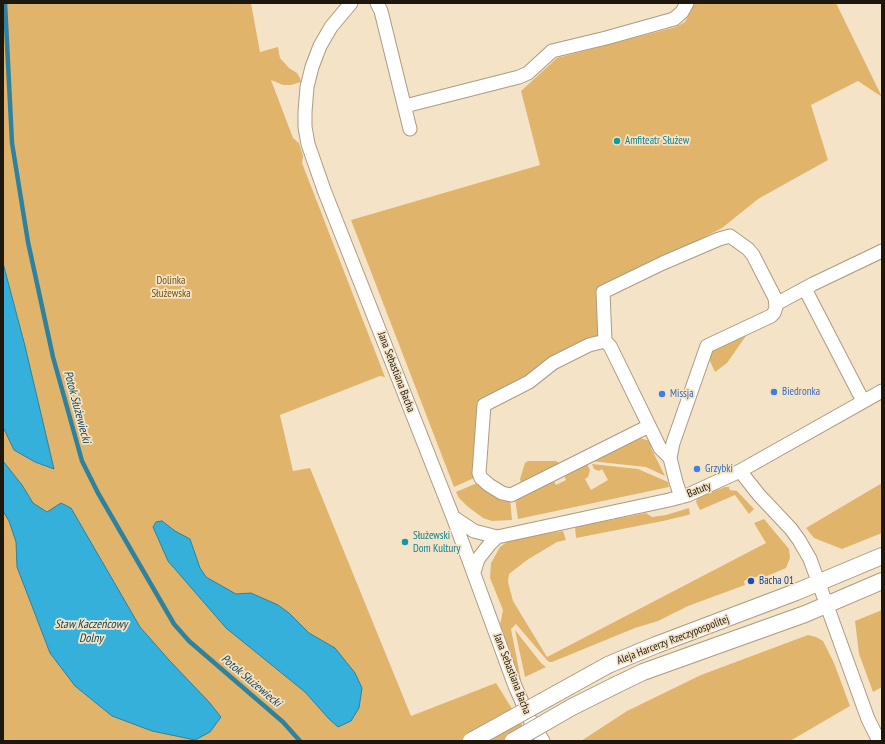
<!DOCTYPE html>
<meta charset="utf-8">
<style>
body{margin:0}
#map{position:relative;width:885px;height:744px;overflow:hidden;background:#f5e3c7;font-family:"PT Sans Narrow",sans-serif}
canvas{display:block}
.frame{position:absolute;inset:0;border:4px solid #1e170e;pointer-events:none}
</style>
<div id="map">
<canvas width="885" height="744"></canvas>
<div class="frame"></div>
</div>
<script>
const ctx = document.querySelector('canvas').getContext('2d');
ctx.lineJoin = 'round';
function paint(path, color) {
  ctx.fillStyle = color;
  ctx.fill(path, 'evenodd');
}
function toPath(rows) {
  const path = new Path2D();
  for (const r of rows) {
    path.moveTo(r[0], r[1]);
    for (let i = 2; i < r.length; i += 2) path.lineTo(r[i], r[i + 1]);
  }
  return path;
}
function trace(path, color, width, dash) {
  ctx.strokeStyle = color;
  ctx.lineWidth = width;
  ctx.lineCap = dash ? 'butt' : 'round';
  ctx.setLineDash(dash || []);
  ctx.stroke(path);
}
function write(font, color, halo, rows, align = 'center') {
  ctx.font = font + ' "PT Sans Narrow",sans-serif';
  ctx.lineWidth = 3.5;
  ctx.setLineDash([]);
  ctx.textBaseline = 'middle';
  ctx.strokeStyle = halo;
  ctx.fillStyle = color;
  for (const [text, x, y, turn = 0] of rows) {
    ctx.save();
    ctx.translate(x, y);
    ctx.rotate((+turn || 0) * Math.PI / 180);
    ctx.textAlign = isNaN(turn) ? turn : align;
    if (halo) ctx.strokeText(text, 0, 0);
    ctx.fillText(text, 0, 0);
    ctx.restore();
  }
}
const green = toPath([
 [3,3,251,3,260,52,278,47,280,58,289,68,297,73,300,78,301,82,291,85,283,85,271,80,293,138,299,143,303,156,302,163,385,377,380,376,280,415,293,471,310,468,411,716,496,683,532,741,3,741],
 [695,3,836,3,882,97,858,81,811,105,828,160,758,199,722,228,599,292,605,340,480,404,474,478,454,487,351,220,540,165,521,91,557,58,676,27,685,22],
 [748,333,727,363,715,372,709,359,711,352,714,349],
 [640,438,650,441,651,448,665,476,646,467,590,461,634,439],
 [528,461,556,461,561,464,523,484,521,483,520,479,525,463],
 [586,462,590,470,588,477,585,479,591,490,608,480,602,469,599,471,594,469,592,464,638,469,668,482,669,487,518,519,515,498,553,479,556,485,566,480,563,473],
 [477,483,510,499,512,520,492,521,483,518,467,506,459,498,456,492],
 [882,483,882,533,842,549,814,538,806,528],
 [725,487,729,487,730,490,737,491,754,509,749,514,735,495,700,510,696,502,697,498],
 [689,508,690,514,688,515,663,521,576,538,575,527,646,513,652,517,666,515],
 [764,519,789,549,790,558,786,568,760,579,759,576,744,581,745,585,688,606,658,621,635,628,552,662,549,662,546,659,516,624,511,629,521,680,520,680,499,630,503,610,490,578,491,563,500,547,508,541,516,538,563,531,566,540,557,542,527,560,509,574,508,582,513,601,547,657,766,543,754,523],
 [882,610,882,687,873,692,859,654,855,621],
 [515,630,541,663,546,667,525,677],
 [808,635,816,637,823,641,834,663,850,706,790,741,581,741,627,711,701,675]
]);
const water = toPath([
 [3,263,25,346,54,469,35,462,14,450,3,427,3,263],
 [3,461,22,485,33,503,47,512,61,503,71,508,140,627,169,660,209,702,221,717,210,732,195,740,152,731,112,716,75,686,50,653,17,567,16,542,9,521,3,511,3,461],
 [162,521,175,531,190,539,200,568,206,577,236,594,251,593,278,605,289,613,309,633,335,648,355,673,362,688,359,708,351,721,338,727,329,719,305,692,226,628,168,561,153,527,156,522,162,521]
]);
const stream = toPath([
 [5,3,12,143,28,242,53,357,82,461,98,493,174,624,189,641,283,722,300,741]
]);
const minor = toPath([
 [351,3,331,27,320,46,312,67,307,87,305,112,305,127,308,144,324,190,453,517,515,686,530,720,543,741],
 [377,3,381,11,410,129],
 [405,106,519,77,528,73,552,51,606,38,674,19,682,12,687,3],
 [805,289,863,401],
 [776,304,813,284,882,251],
 [605,341,603,292,663,263,719,239,730,236,748,249,753,255,775,298,776,307,774,313,771,316,707,346,673,443,670,458],
 [649,426,511,495,502,493,489,485,481,478,479,473,484,405,529,382,553,363,589,345,605,341,610,346,614,354,660,448,670,458,676,482,681,497],
 [740,471,759,495,791,529,799,540,810,559,868,719,879,741],
 [453,517,474,531,497,537],
 [474,572,478,559,489,545,497,537,669,500,688,495,740,471,882,391]
]);
const tertiary = toPath([
 [608,665,656,645,796,592,882,556],
 [618,684,643,672,805,614,882,581]
]);
const tertiaryBridge = toPath([
 [471,741,608,665],
 [513,741,572,707,618,684]
]);
const markers = [
 [617,141,4,"#0f9aa8"],
 [774,392,4,"#3f7fe0"],
 [662,394,4,"#3f7fe0"],
 [697,469,4,"#3f7fe0"],
 [405,542,4,"#0f9aa8"],
 [751,581,4,"#1a4fb4"]
];
const cultureNames = [
 ["Amfiteatr Służew",625,141],
 ["Służewski",413,536],
 ["Dom Kultury",413,549]
];
const parkNames = [
 ["Dolinka",171,281],
 ["Służewska",171,294]
];
const streetNames = [
 ["Jana Sebastiana Bacha",396,372,69],
 ["Batuty",699,490,-22],
 ["Aleja Harcerzy Rzeczypospolitej",673,640,-21],
 ["Jana Sebastiana Bacha",512,674,69]
];
const shopNames = [
 ["Biedronka",782,392],
 ["Missja",670,394],
 ["Grzybki",705,469]
];
const transitNames = [
 ["Bacha 01",759,581]
];
const waterNames = [
 ["Potok Służewiecki",77,407,75],
 ["Staw Kaczeńcowy",91,625],
 ["Dolny",91,639],
 ["Potok Służewiecki",251,681,40]
];
paint(green, '#e1b46c');
paint(water, '#35b0db');
trace(water, '#2e829e', 1);
trace(stream, '#2e829e', 4.5);
trace(minor, '#ac9b81', 15);
trace(tertiary, '#ac9b81', 18);
trace(minor, '#fff', 13);
trace(tertiary, '#fff', 16);
trace(tertiaryBridge, '#ac9b81', 18, []);
trace(tertiaryBridge, '#fff', 16);
for (const [x, y, r, color] of markers) {
  const dot = new Path2D();
  dot.arc(x, y, r, 0, 2 * Math.PI);
  ctx.fillStyle = color;
  ctx.fill(dot);
  trace(dot, '#f5e3c7', 1.5);
}
write('11px', '#0d838f', '#f5e3c7', cultureNames, 'left');
write('11px', '#73500b', '#f5e3c7', parkNames);
write('11px', '#1e170e', '#f5e3c7', streetNames);
write('11px', '#366cbe', '#f5e3c7', shopNames, 'left');
write('11px', '#164399', '#f5e3c7', transitNames, 'left');
write('italic 12px', '#124557', '#f5e3c7', waterNames);
</script>
